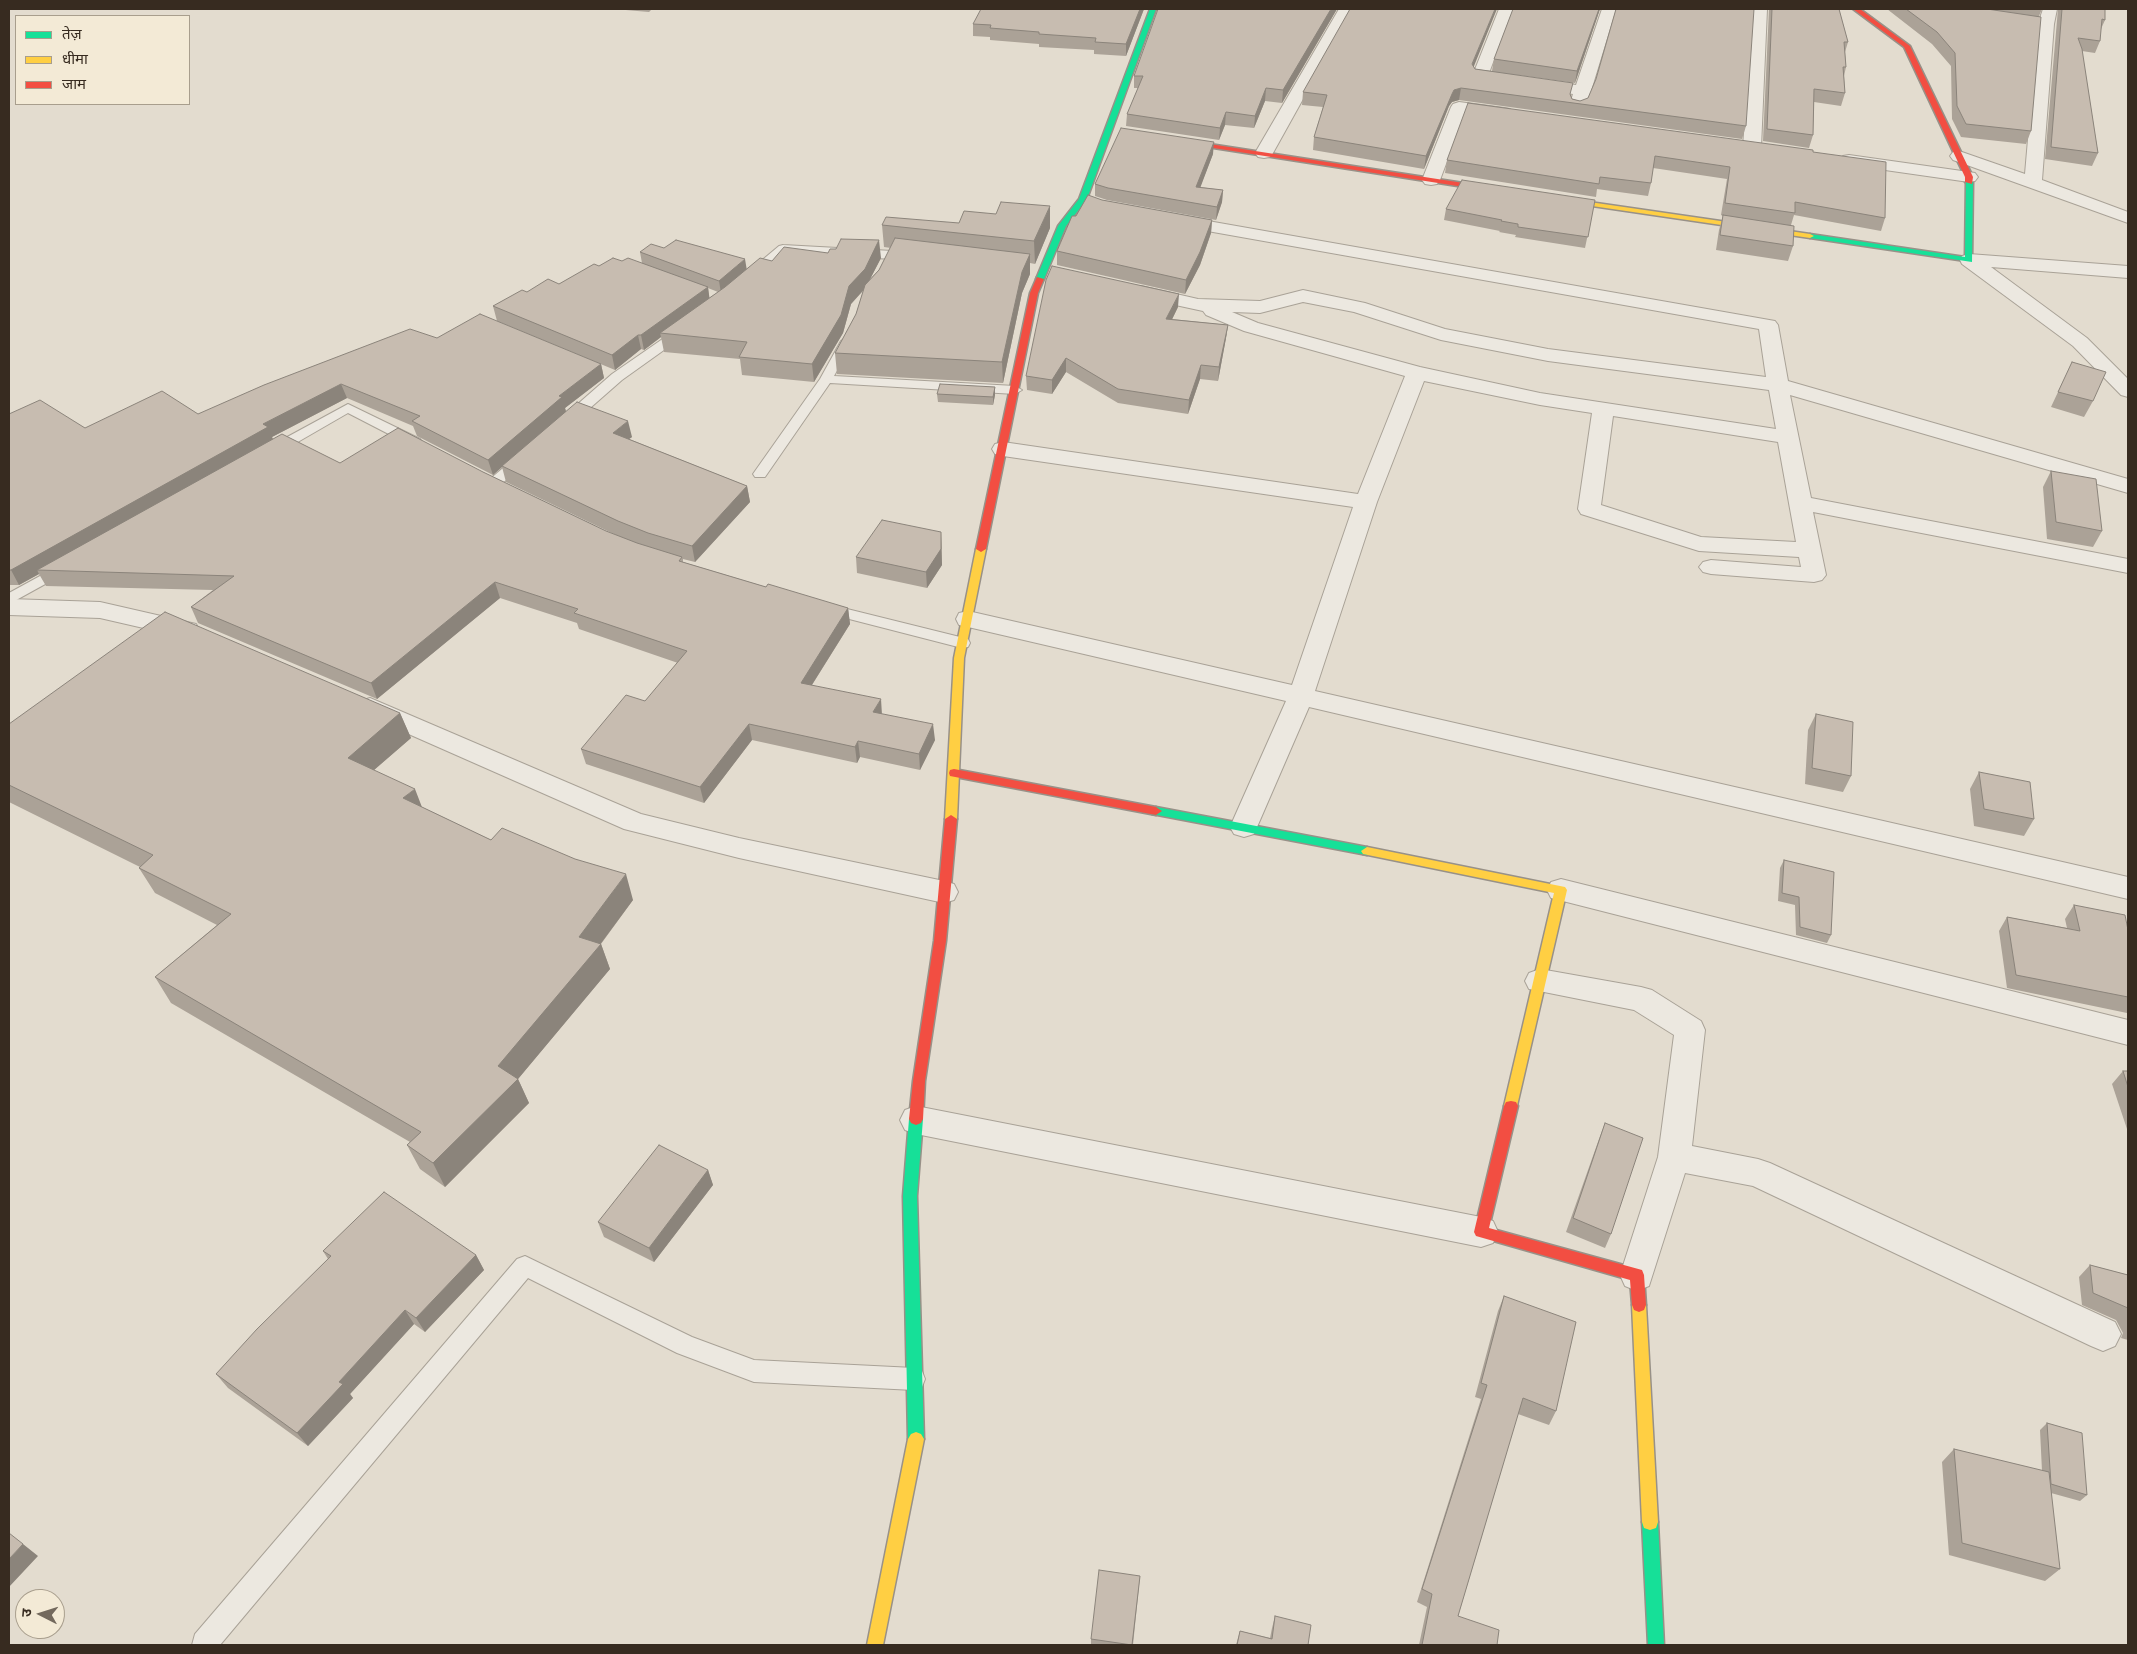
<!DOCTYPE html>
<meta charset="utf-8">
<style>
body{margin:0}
#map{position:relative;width:2137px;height:1654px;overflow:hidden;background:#e3dccf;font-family:"IBM Plex Serif","Noto Sans Devanagari",serif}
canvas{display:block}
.frame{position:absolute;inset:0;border:10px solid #372b20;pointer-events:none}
.legend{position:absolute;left:15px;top:15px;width:175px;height:90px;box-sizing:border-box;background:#f3ead6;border:1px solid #a89e8d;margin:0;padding:6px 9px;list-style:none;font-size:15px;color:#372b20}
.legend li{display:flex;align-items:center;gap:10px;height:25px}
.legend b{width:25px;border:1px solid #a89e8d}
.north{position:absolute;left:15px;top:1589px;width:50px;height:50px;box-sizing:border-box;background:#f3ead6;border:1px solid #a89e8d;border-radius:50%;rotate:275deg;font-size:14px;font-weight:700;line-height:20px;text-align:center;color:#372b20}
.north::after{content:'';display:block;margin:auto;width:18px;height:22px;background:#73695d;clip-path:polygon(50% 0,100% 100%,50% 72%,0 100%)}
</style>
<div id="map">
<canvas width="2137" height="1654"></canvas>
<div class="frame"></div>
<ul class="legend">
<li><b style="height:6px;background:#16e098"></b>तेज़</li>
<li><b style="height:6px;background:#ffcf43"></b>धीमा</li>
<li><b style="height:6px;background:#f24e42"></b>जाम</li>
</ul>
<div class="north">उ</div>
</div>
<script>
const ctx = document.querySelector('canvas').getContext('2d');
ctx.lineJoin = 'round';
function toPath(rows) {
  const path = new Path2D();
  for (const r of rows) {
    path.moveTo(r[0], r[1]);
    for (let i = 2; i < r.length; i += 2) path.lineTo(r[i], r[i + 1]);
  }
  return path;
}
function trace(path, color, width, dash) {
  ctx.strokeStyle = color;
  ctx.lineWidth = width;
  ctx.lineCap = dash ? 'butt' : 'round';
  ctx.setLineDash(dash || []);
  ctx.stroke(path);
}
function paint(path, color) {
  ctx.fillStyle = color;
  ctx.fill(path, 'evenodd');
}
const lane = toPath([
 [783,245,911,252,917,256,911,260,786,253,756,278,748,278,746,275,748,272,779,246,783,245],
 [681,328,685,329,687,332,685,335,622,380,573,423,563,423,561,420,563,417,612,374,677,329,681,328],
 [847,337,853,341,834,376,1015,386,1022,390,1015,394,830,383,765,477,755,477,753,474,820,379,841,341,847,337],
 [348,404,420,439,422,442,415,446,410,445,348,413,277,454,272,455,265,451,267,448,348,404],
 [521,456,526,457,528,460,526,463,499,486,489,486,487,483,489,480,516,457,521,456],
 [62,564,67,566,69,569,67,572,9,604,9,593,62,564],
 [827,604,968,639,970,643,968,647,962,648,822,612,819,609,822,606,827,604],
 [525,1256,692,1337,754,1360,914,1368,922,1371,925,1379,922,1387,914,1390,754,1382,677,1353,528,1278,220,1645,192,1645,195,1634,517,1259,525,1256]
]);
const street = toPath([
 [1339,9,1353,9,1273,153,1270,157,1264,158,1258,157,1255,153,1339,9],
 [1499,9,1513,9,1489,73,1576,85,1602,9,1616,9,1591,91,1583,110,1577,112,1571,110,1569,107,1573,94,1474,80,1472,77,1499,9],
 [1753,9,1767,9,1761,147,1758,151,1752,152,1746,151,1743,147,1753,9],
 [2043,9,2057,9,2054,24,2042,180,2128,212,2128,223,1953,160,1950,156,1953,152,1959,151,2025,174,2038,24,2043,9],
 [1459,102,1504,108,1510,109,1512,113,1510,117,1504,118,1465,113,1440,180,1437,184,1431,185,1425,184,1422,180,1451,107,1453,104,1459,102],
 [1849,155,1969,172,1975,173,1978,177,1975,181,1969,182,1843,164,1840,160,1843,156,1849,155],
 [1174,215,1775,321,1778,325,1788,381,2128,479,2128,493,1790,395,1811,498,2128,559,2128,573,1813,512,1826,575,1822,580,1814,582,1711,574,1703,572,1699,567,1703,562,1711,560,1801,567,1799,557,1699,551,1581,514,1578,509,1592,413,1540,405,1424,381,1377,502,1315,691,2128,877,2128,899,1309,707,1254,834,1244,837,1234,834,1230,827,1286,701,968,627,959,625,956,619,959,613,968,611,1292,685,1353,507,1003,456,995,454,992,449,995,444,1003,442,1358,494,1405,376,1244,331,1206,315,1203,311,1134,296,1131,292,1134,288,1141,286,1198,299,1260,301,1303,290,1365,303,1445,329,1548,349,1766,377,1759,329,1168,224,1165,220,1168,216,1174,215],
 [1303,302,1354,312,1441,340,1548,361,1769,390,1776,429,1540,393,1420,367,1258,323,1232,312,1260,313,1303,302],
 [1613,416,1778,442,1796,542,1701,537,1601,505,1613,416],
 [1969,254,2128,266,2128,278,1991,267,2087,338,2128,379,2128,397,2121,395,2073,346,1962,264,1960,260,1962,256,1969,254],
 [9,599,100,602,196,624,199,630,196,636,187,638,100,618,9,615,9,599],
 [370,698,641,814,739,838,944,881,954,884,958,892,954,900,944,903,739,858,624,829,361,713,357,707,361,701,370,698],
 [1561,879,2128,1020,2128,1045,1551,898,1547,890,1551,882,1561,879],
 [1540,969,1641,987,1652,990,1701,1021,1705,1030,1692,1146,1758,1159,1770,1163,2115,1322,2121,1334,2115,1346,2103,1351,2091,1346,1753,1186,1685,1173,1649,1286,1637,1291,1625,1286,1620,1275,1658,1157,1674,1035,1634,1010,1529,989,1525,981,1529,973,1540,969],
 [916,1106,1481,1217,1493,1221,1498,1232,1493,1243,1481,1247,916,1134,905,1130,900,1120,905,1110,916,1106]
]);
const fast = toPath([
 [1150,9,1156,9,1087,199,1066,226,1044,279,1037,281,1036,279,1058,226,1079,199,1150,9],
 [1966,180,1973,182,1972,262,1810,238,1806,236,1810,234,1965,257,1966,180],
 [1156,807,1367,847,1373,851,1367,855,1152,814,1150,811,1156,807],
 [916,1113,921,1115,923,1119,917,1196,924,1439,921,1444,916,1446,911,1444,908,1439,903,1196,909,1119,911,1115,916,1113],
 [1650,1514,1656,1516,1658,1522,1664,1645,1648,1645,1642,1522,1644,1516,1650,1514]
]);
const slow = toPath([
 [1555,197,1810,234,1814,236,1810,238,1558,201,1555,201,1555,197],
 [981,546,986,549,964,658,957,819,951,823,945,819,954,658,976,549,981,546],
 [1367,847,1565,887,1567,890,1516,1110,1511,1111,1506,1110,1504,1106,1554,893,1363,854,1361,851,1367,847],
 [1639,1298,1644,1300,1646,1305,1658,1522,1656,1528,1650,1530,1644,1528,1642,1522,1632,1305,1634,1300,1639,1298],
 [916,1432,921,1434,924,1439,883,1645,867,1645,908,1439,911,1434,916,1432]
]);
const jam = toPath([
 [1853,9,1860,9,1910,46,1973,177,1972,184,1965,182,1965,177,1904,47,1853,9],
 [1177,139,1496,188,1500,190,1496,192,1175,142,1175,140,1177,139],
 [1037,277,1044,279,1038,293,986,549,981,552,976,549,1030,293,1037,277],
 [954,769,1156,807,1162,811,1156,815,950,776,949,773,950,770,954,769],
 [951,815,957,819,946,941,925,1081,923,1119,921,1123,916,1125,911,1123,909,1119,913,1081,934,941,945,819,951,815],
 [1511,1101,1516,1102,1518,1106,1489,1228,1642,1270,1644,1275,1646,1305,1644,1310,1639,1312,1634,1310,1632,1305,1630,1280,1476,1236,1474,1232,1504,1106,1506,1102,1511,1101]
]);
const wall = toPath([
 [614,9,652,9,649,12],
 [1144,9,1126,56,1094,54,1094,50,1039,47,1039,44,990,40,990,37,973,36,973,24],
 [1337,9,1282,103,1265,101,1254,128,1225,125,1219,140,1126,126,1127,114,1138,88,1134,88,1134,76],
 [1600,9,1575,83,1517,75,1571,95,1572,99,1580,101,1746,126,1742,139,1459,100,1452,102,1449,106,1424,169,1313,150,1314,137,1323,107,1302,105,1303,92,1474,67,1475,69,1492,71,1494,59],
 [1769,9,1839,9,1848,42,1845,52,1846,67,1844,76,1845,93,1841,106,1814,102,1813,135,1809,148,1763,141],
 [1887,9,2042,9,2039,16,2031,131,2026,144,1961,137,1952,119,1951,66,1932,44],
 [2058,9,2105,9,2105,20,2101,29,2100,41,2095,53,2082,51,2098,153,2092,166,2045,159],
 [1813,152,1885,218,1881,231,1794,215,1791,225,1793,246,1788,261,1716,250,1719,230,1723,216,1721,215,1727,179,1653,168,1651,183,1648,196,1597,189,1596,197,1445,173,1447,160],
 [1213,154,1200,187,1223,190,1222,202,1216,220,1107,200,1095,196,1095,184],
 [1102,200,1212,220,1211,233,1200,265,1185,294,1057,265,1057,251,1076,216],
 [1595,200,1585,248,1515,237,1516,235,1499,232,1500,231,1444,220,1446,209],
 [959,223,1050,228,1035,264,1030,263,1030,274,1022,293,1003,383,837,374,835,353,856,314,863,291,851,304,843,333,814,382,742,375,740,359,664,352,661,337,644,350,641,349,615,370,497,321,493,306,527,292,559,284,599,266,622,261,642,263,640,252,664,248,746,269,772,261,828,253,881,258,870,279,879,270,891,248,884,247,882,225],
 [708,288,718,292,709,298],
 [1178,307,1172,319,1228,325,1226,338,1218,381,1200,379,1188,414,1118,403,1066,372,1052,394,1027,390,1026,376],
 [437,338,601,364,604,378,565,408,566,411,632,437,629,439,747,486,750,502,695,562,683,559,683,562,766,587,848,608,850,624,812,685,882,714,935,740,920,770,860,757,857,763,752,740,704,803,586,764,581,749,645,701,678,663,579,629,577,623,500,598,377,699,198,623,191,607,213,590,46,586,39,574,19,585,9,585,9,414,85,428,198,414],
 [347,398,413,426,417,436,493,475,502,467,506,482,620,537,606,531,483,472,340,463,273,439,272,437],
 [2072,362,2093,401,2084,417,2051,407],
 [995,387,995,395,993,405,938,402,937,394],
 [2051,471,2102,531,2093,547,2047,539,2043,487],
 [941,532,942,565,927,588,857,573,856,557],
 [400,713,411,738,374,770,422,807,491,840,633,900,601,944,610,969,518,1079,529,1103,445,1187,420,1169,407,1145,410,1142,171,1003,155,977,217,925,155,893,139,868,140,867,9,802,9,724],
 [1816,714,1851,776,1843,792,1805,784,1808,730],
 [1979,772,2034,819,2024,836,1974,826,1970,789],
 [1784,860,1831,935,1827,943,1796,935,1795,905,1778,901,1780,868],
 [2074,905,2128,930,2128,1016,2127,1013,2007,988,1999,931,2007,917,2067,928,2065,919],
 [2123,1071,2128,1071,2128,1129,2127,1129,2112,1084],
 [1605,1123,1611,1234,1605,1248,1566,1232,1599,1139],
 [708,1170,713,1185,654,1262,604,1237,598,1222],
 [323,1251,476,1255,484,1270,425,1332,414,1324,350,1394,353,1398,308,1446,228,1388,216,1374,328,1259],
 [2090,1265,2128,1275,2128,1340,2121,1338,2123,1333,2116,1320,2082,1305,2079,1277],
 [1504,1296,1556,1411,1549,1425,1518,1414,1458,1616,1497,1645,1419,1645,1427,1607,1417,1602,1481,1399,1475,1397,1498,1311],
 [2047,1423,2087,1495,2080,1501,2051,1493,2060,1569,2045,1581,1949,1555,1942,1462,1954,1449,2042,1471,2040,1430],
 [1140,1576,1133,1645,1097,1645,1091,1644,1091,1639],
 [1275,1616,1308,1645,1236,1645,1240,1631,1270,1638,1272,1628]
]);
const shadedWall = toPath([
 [1140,9,1144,9,1126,56,1126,44],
 [1331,9,1337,9,1282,103,1283,90],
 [1495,9,1497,9,1470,76,1472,64],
 [1599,9,1600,9,1575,83,1577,71],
 [1266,88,1265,101,1254,128,1255,116],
 [1461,88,1459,100,1452,102,1449,106,1424,169,1426,156,1452,94,1454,90],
 [1226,112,1225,125,1219,140,1220,128],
 [1214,142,1213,154,1196,199,1196,187],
 [1223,190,1222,202,1216,220,1217,207],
 [1050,206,1050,228,1035,264,1034,241],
 [1212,220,1211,233,1200,265,1185,294,1186,280],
 [879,240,881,258,866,287,851,304,843,333,814,382,812,364,849,286],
 [1030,254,1030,274,1022,293,1003,383,1002,362,1022,272],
 [745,259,747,271,721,293,719,281],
 [708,287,710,302,660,333,661,337,644,350,641,335],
 [1179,294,1178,307,1166,332,1166,319],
 [1228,325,1226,338,1218,381,1219,367],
 [638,335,641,349,615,370,612,355],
 [1066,358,1066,372,1052,394,1052,380],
 [601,364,604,378,565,408,566,412,502,466,502,467,493,475,488,460,559,396],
 [1201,365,1200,379,1188,414,1189,400],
 [341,384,347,398,272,437,274,442,37,570,39,574,19,585,11,570,263,424],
 [995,387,995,395,993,405,993,397],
 [628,421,632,437,616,448,613,433],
 [747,486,750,502,695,562,692,546],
 [941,532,942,565,927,588,926,572],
 [495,582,500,598,377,699,371,683],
 [848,608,850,624,803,699,801,683],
 [881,699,882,715,873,712],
 [400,713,411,738,359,783,348,758],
 [749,724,752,740,704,803,700,787],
 [933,724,935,740,920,770,919,754],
 [858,741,860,757,857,763,855,747],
 [415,789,425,815,403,798],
 [626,874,633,900,596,950,601,944,610,969,518,1079,529,1103,445,1187,433,1163,498,1066,579,937],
 [708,1170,713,1185,654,1262,649,1248],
 [476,1255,484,1270,425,1332,416,1318],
 [405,1310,414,1324,350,1394,353,1398,308,1446,297,1433,339,1382],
 [23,1544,38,1556,9,1587,9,1559]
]);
const building = toPath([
 [981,9,1140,9,1126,44,1095,42,1096,38,1039,34,1039,32,990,28,991,25,973,24,981,9],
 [1158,9,1331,9,1283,90,1266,88,1255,116,1226,112,1220,128,1127,114,1143,76,1134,76,1158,9],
 [1350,9,1495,9,1472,64,1475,69,1573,83,1570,94,1572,99,1580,101,1588,98,1596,79,1616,9,1754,9,1746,126,1461,88,1454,90,1452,94,1426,156,1314,137,1327,95,1303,92,1350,9],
 [1513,9,1599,9,1577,71,1494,59,1513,9],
 [1772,9,1839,9,1848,42,1844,42,1846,67,1843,67,1845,93,1814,89,1813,135,1767,129,1772,9],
 [1906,9,1987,9,2041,17,2031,131,1966,124,1957,106,1955,53,1937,32,1906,9],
 [2062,9,2105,9,2105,20,2102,19,2100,41,2078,38,2082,49,2098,153,2051,147,2062,9],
 [1468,103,1813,150,1813,152,1886,162,1885,218,1795,202,1795,213,1725,203,1730,167,1655,156,1651,183,1600,177,1599,184,1447,160,1468,103],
 [1121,128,1214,142,1196,187,1223,190,1217,207,1108,188,1095,184,1121,128],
 [1462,180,1595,200,1588,237,1518,227,1518,224,1501,221,1502,220,1446,209,1462,180],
 [1088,195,1102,200,1212,220,1200,252,1186,280,1057,251,1072,216,1076,216,1088,195],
 [1001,202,1050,206,1034,241,882,225,886,217,959,223,964,211,996,214,1001,202],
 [1723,215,1794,226,1793,246,1720,235,1723,215],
 [895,238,1030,254,1022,272,1002,362,835,353,856,314,865,285,879,270,895,238],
 [841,239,879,240,865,269,849,286,841,315,812,364,739,357,747,342,660,333,725,287,760,258,772,261,784,247,828,253,830,249,836,249,841,239],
 [676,240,745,259,719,281,640,252,651,244,664,248,676,240],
 [613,258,622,261,628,258,708,287,641,335,638,335,612,355,493,306,522,290,527,292,548,279,559,284,594,264,599,266,613,258],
 [1052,266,1179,294,1166,319,1228,325,1219,367,1201,365,1189,400,1118,389,1066,358,1052,380,1026,376,1046,280,1052,266],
 [480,314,601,364,559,396,562,397,488,460,412,421,420,416,341,384,263,424,268,427,11,570,9,570,9,414,40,400,85,428,162,391,198,414,264,385,410,329,437,338,480,314],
 [2072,362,2106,372,2093,401,2058,392,2072,362],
 [940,384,995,387,993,397,937,394,940,384],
 [577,402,628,421,613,433,747,486,692,546,648,533,618,521,502,466,577,402],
 [398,428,483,472,606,531,637,543,682,557,679,561,766,587,768,584,848,608,801,683,881,699,873,712,933,724,919,754,858,741,855,747,749,724,700,787,581,749,626,695,645,701,687,651,574,613,578,609,495,582,371,683,191,607,234,576,37,570,282,434,340,463,398,428],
 [2051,471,2096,479,2102,531,2056,522,2051,471],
 [882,520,941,532,941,549,926,572,856,557,882,520],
 [165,612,400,713,348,758,415,789,403,798,491,840,502,828,575,859,626,874,579,937,601,944,498,1066,518,1079,433,1163,407,1145,421,1132,155,977,231,914,139,868,153,855,9,785,9,724,165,612],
 [1816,714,1853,722,1851,776,1812,768,1816,714],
 [1979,772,2030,782,2034,819,1984,809,1979,772],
 [1784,860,1834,872,1831,935,1800,927,1799,897,1782,893,1784,860],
 [2074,905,2125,915,2128,930,2128,997,2016,975,2007,917,2080,931,2074,905],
 [2123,1071,2128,1071,2128,1087,2123,1071],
 [1605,1123,1643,1138,1611,1234,1573,1218,1605,1123],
 [659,1145,708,1170,649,1248,598,1222,659,1145],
 [384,1192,476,1255,416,1318,405,1310,339,1382,343,1384,297,1433,216,1374,257,1329,331,1256,323,1251,384,1192],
 [2090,1265,2128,1275,2128,1310,2128,1308,2093,1293,2090,1265],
 [1504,1296,1576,1322,1556,1411,1523,1398,1458,1616,1499,1630,1497,1645,1422,1645,1432,1594,1422,1589,1487,1385,1481,1383,1504,1296],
 [2047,1423,2082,1433,2087,1495,2051,1484,2047,1423],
 [1954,1449,2049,1472,2060,1569,1962,1543,1954,1449],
 [9,1533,23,1544,9,1559,9,1533],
 [1099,1570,1140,1576,1132,1645,1091,1639,1099,1570],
 [1275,1616,1311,1625,1308,1645,1237,1645,1240,1631,1272,1639,1275,1616]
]);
trace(lane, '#a9a297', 2);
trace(street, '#a9a297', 2);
trace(fast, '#989188', 3);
trace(slow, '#989188', 3);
trace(jam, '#989188', 3);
paint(lane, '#ece8e0');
paint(street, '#ece8e0');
paint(fast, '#16e098');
paint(slow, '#ffcf43');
paint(jam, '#f24e42');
paint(wall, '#aba297');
paint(shadedWall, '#8b847b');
paint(building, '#c7bcb0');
trace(building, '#8b847b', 1);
</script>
